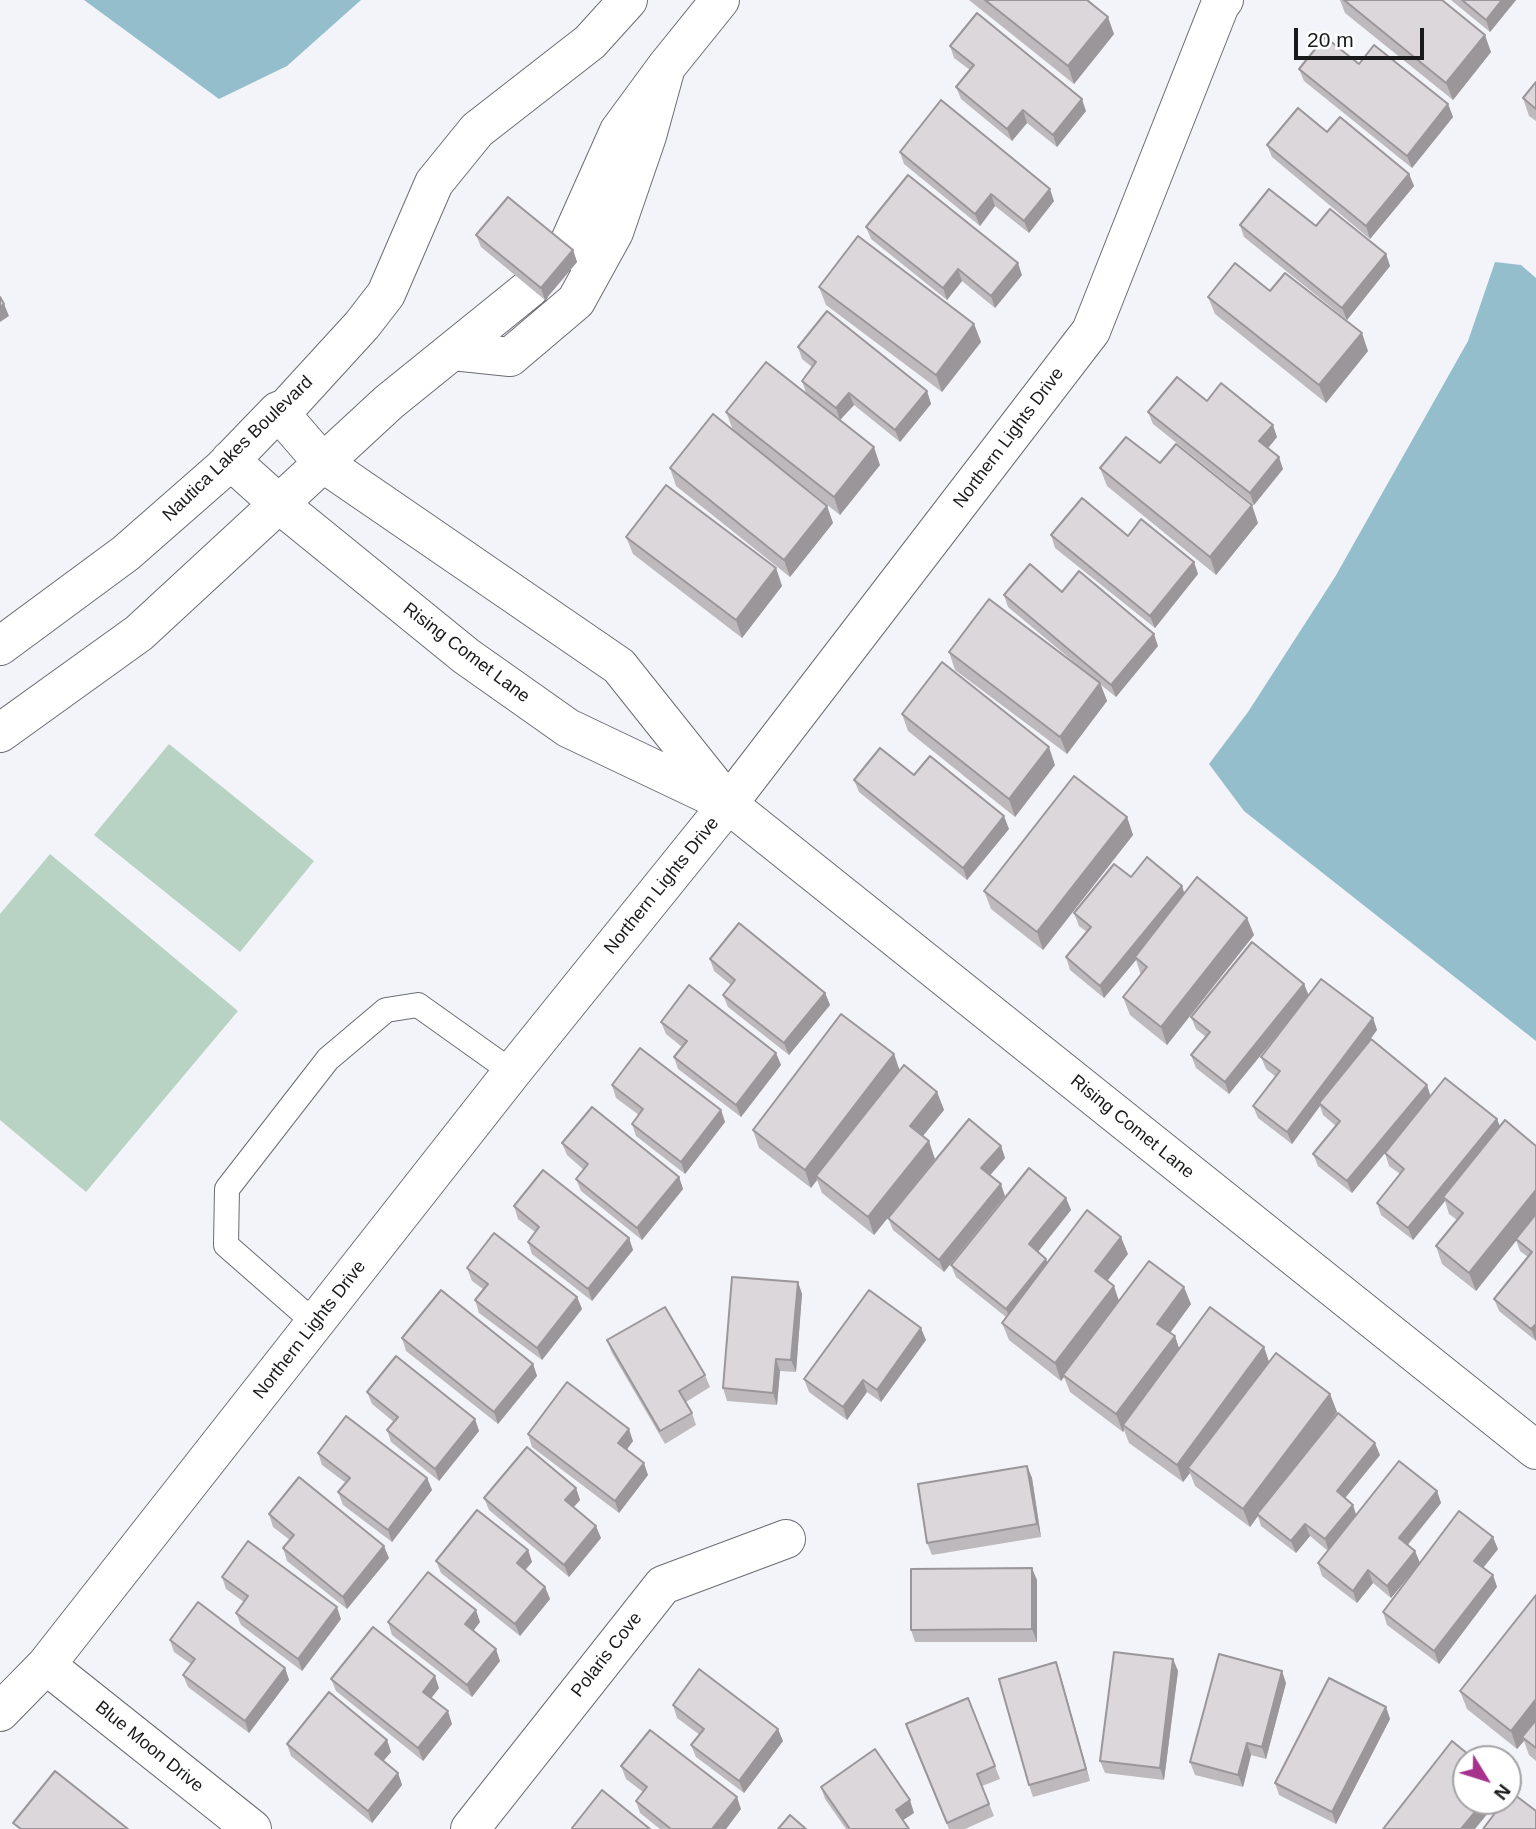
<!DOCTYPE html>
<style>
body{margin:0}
#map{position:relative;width:1536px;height:1829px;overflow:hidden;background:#f2f4f9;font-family:Arial,sans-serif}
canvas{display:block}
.north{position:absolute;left:1452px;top:1745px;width:70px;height:70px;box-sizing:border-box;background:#fff;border:2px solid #a3a3a4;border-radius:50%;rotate:128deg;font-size:19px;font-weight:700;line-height:28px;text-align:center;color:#191a1c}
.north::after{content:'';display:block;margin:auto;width:24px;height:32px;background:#a6328c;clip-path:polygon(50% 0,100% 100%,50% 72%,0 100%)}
.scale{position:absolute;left:1294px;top:28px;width:130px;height:32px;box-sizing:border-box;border:4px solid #191a1c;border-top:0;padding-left:9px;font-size:21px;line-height:24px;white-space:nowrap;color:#191a1c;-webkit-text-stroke:5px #fff;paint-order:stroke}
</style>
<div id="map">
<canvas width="1536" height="1829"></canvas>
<div class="north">N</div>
<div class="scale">20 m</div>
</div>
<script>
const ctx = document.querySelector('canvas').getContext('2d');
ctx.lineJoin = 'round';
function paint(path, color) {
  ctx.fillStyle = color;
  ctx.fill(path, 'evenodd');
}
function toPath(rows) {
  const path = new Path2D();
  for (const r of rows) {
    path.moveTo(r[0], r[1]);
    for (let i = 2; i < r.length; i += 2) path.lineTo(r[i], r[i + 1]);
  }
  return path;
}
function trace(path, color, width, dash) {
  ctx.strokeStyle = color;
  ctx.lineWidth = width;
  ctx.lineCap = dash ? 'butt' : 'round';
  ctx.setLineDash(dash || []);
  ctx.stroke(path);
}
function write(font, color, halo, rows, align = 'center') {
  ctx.font = font + ' Arial,sans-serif';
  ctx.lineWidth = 5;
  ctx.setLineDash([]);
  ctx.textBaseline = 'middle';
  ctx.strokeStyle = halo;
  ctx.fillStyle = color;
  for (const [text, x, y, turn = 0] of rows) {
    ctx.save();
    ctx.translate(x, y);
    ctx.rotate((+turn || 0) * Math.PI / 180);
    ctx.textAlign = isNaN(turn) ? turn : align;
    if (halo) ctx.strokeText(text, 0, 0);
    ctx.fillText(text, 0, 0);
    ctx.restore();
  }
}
const green = toPath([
 [169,744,314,861,240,952,94,835],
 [50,854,238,1011,86,1192,0,1120,0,914]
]);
const water = toPath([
 [84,0,361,0,287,66,219,99],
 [1495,262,1521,265,1536,278,1536,1041,1244,811,1209,764,1248,712,1335,577,1468,341]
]);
const lane = toPath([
 [315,1323,226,1245,227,1189,328,1059,386,1010,418,1005,512,1072]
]);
const street = toPath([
 [565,252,619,131,666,67,720,0],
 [453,351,510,357,576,301,614,232,647,136,666,67],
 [278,411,323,463,619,666,725,799],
 [230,460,279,504,466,656,568,728,728,804,1536,1450],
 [0,646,126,553,223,468,278,411,286,408,362,325,386,294,434,183,477,130,590,42,628,0],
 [0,733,139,633,389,402,530,288],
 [46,1665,252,1829],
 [0,1712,46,1665,512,1072,728,804,1091,331,1220,5,1224,0],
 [470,1829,663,1585,786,1539]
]);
const wall = toPath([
 [969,0,1087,0,1114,34,1074,84],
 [1340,0,1442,0,1491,52,1453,100,1345,13],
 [1451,0,1516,0,1490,32],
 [950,46,1086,111,1057,147,1027,123,1012,141,961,99,956,87,970,70,954,58],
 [1359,64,1448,104,1453,117,1412,168,1304,81,1299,69],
 [1536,82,1536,121,1529,116,1523,98],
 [1327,132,1409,174,1414,186,1370,239,1272,157,1267,145],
 [900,152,1054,201,1029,233,995,206,980,226,904,164],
 [1240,225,1316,226,1386,254,1390,266,1347,320,1244,237],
 [866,227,1022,275,995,308,962,281,947,300,871,239],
 [476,235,573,250,577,262,545,300,481,247],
 [819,287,974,324,981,342,942,392,826,305],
 [1270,291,1368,351,1326,403,1215,314,1208,297],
 [798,347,927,391,931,404,900,442,854,405,840,420,806,393,802,381,812,367,802,359],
 [1207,401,1277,437,1268,448,1283,469,1254,505,1153,424,1148,412],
 [726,412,880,465,840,515,733,430],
 [1160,463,1258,523,1216,575,1107,486,1100,468],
 [670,468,827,506,833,523,790,577,676,486],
 [1051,535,1128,536,1194,562,1198,574,1155,628,1055,548],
 [626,537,776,568,782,586,742,638,633,554],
 [1062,592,1158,646,1116,697,1101,685,1107,701,1067,754,955,670,949,652,1087,673,1008,607,1004,595],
 [902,714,1055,765,1015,817,908,731],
 [914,775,1009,829,967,880,859,792,854,780],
 [1127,817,1133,835,1043,950,991,909,984,891],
 [1131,877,1184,893,1247,918,1254,935,1167,1045,1130,1015,1123,997,1141,975,1136,960,1104,998,1070,970,1066,957,1087,932,1079,926,1074,913],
 [710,959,825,993,830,1005,789,1055,728,1007,723,995,731,985,714,971],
 [1304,984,1308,995,1373,1018,1377,1030,1367,1044,1431,1096,1500,1126,1536,1146,1536,1341,1499,1311,1494,1299,1528,1257,1520,1251,1516,1240,1476,1291,1442,1264,1436,1246,1457,1220,1449,1214,1445,1201,1413,1240,1381,1215,1377,1203,1400,1174,1389,1166,1385,1153,1352,1193,1318,1166,1313,1154,1336,1126,1323,1115,1320,1106,1292,1144,1258,1118,1253,1106,1275,1076,1266,1069,1261,1057,1295,1013,1229,1094,1196,1068,1191,1055,1206,1037,1196,1029,1191,1017],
 [661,1022,776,1053,781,1065,741,1117,678,1069,674,1057,682,1047,666,1034],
 [894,1054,900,1071,937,1092,944,1110,923,1136,935,1159,874,1235,822,1193,817,1180,811,1188,759,1148,753,1130],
 [612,1085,721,1110,725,1122,685,1174,636,1136,632,1124,639,1115,616,1098],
 [562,1143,679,1177,683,1189,642,1240,581,1191,576,1179,584,1170,567,1155],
 [1001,1146,1005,1158,990,1175,1005,1196,944,1272,893,1230,888,1218],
 [1066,1198,1071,1210,1038,1251,1048,1263,1128,1254,1107,1281,1119,1300,1191,1304,1170,1333,1175,1336,1179,1349,1264,1347,1269,1362,1330,1394,1337,1412,1301,1460,1380,1455,1345,1498,1356,1515,1437,1491,1441,1503,1408,1545,1415,1551,1420,1563,1391,1598,1373,1583,1357,1603,1322,1576,1318,1563,1328,1551,1310,1536,1296,1553,1261,1526,1258,1516,1250,1527,1195,1486,1190,1473,1183,1482,1129,1443,1124,1430,1123,1432,1070,1392,1064,1377,1061,1381,1009,1340,1002,1323,1006,1317,956,1277,951,1265],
 [514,1206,629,1238,633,1250,592,1301,532,1254,528,1242,535,1232,518,1219],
 [467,1268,577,1297,582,1309,542,1360,479,1313,475,1300,483,1289,472,1281],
 [798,1282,802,1294,796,1372,780,1371,777,1405,727,1401,723,1388],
 [402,1338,533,1364,537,1376,498,1424,406,1351],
 [607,1340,705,1375,710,1387,686,1402,692,1413,696,1425,665,1444,612,1353],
 [926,1340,881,1402,867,1392,847,1420,809,1392,804,1379],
 [367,1392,475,1419,479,1431,439,1481,391,1442,387,1430,394,1422,372,1404],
 [528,1434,633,1441,627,1449,648,1475,619,1513,532,1447],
 [318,1453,427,1478,432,1490,392,1542,343,1505,338,1492,346,1483,322,1465],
 [1027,1466,1032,1478,1041,1537,932,1555,927,1543],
 [576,1488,580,1500,574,1507,601,1538,569,1577,489,1510,484,1498],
 [269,1514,389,1558,347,1609,287,1561,283,1548,290,1540,273,1527],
 [1498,1549,1483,1568,1493,1575,1497,1587,1439,1664,1387,1625,1383,1612],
 [528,1550,532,1562,525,1570,545,1587,550,1599,520,1636,441,1573,436,1561],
 [222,1577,341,1619,302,1671,241,1625,236,1613,244,1602,226,1589],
 [1037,1580,1037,1642,915,1642,911,1630],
 [1536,1595,1536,1761,1529,1755,1524,1741,1517,1749,1467,1709,1460,1691],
 [388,1622,480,1622,473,1631,500,1661,472,1697,392,1635],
 [170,1640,285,1668,289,1680,249,1733,188,1687,183,1675,191,1664,174,1652],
 [1173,1659,1178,1671,1164,1780,1105,1773,1100,1761],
 [1060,1674,1090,1781,1033,1797,1029,1785],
 [331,1679,439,1688,431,1698,452,1724,423,1761,336,1691],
 [1286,1683,1266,1759,1251,1755,1243,1787,1195,1775,1190,1762],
 [673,1705,783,1741,744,1793,696,1757,691,1745,700,1735,677,1718],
 [1386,1707,1390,1719,1336,1824,1279,1795,1275,1783],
 [906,1724,995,1766,1000,1779,982,1786,994,1816,965,1829,949,1829],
 [387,1740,391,1752,383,1761,398,1773,402,1785,372,1823,291,1756,287,1744],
 [621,1766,741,1809,726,1829,660,1829,640,1813,636,1801,643,1792,626,1779],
 [821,1787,914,1813,903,1820,909,1829,846,1829,825,1799]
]);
const shadedWall = toPath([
 [1502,0,1516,0,1490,32,1486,20],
 [1108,17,1114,34,1074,84,1068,66],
 [1485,35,1491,52,1453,100,1446,83],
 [1082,99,1086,111,1057,147,1053,135],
 [1448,104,1453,117,1412,168,1407,156],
 [1023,110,1027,123,1012,141,1007,129],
 [1409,174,1414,186,1370,239,1366,226],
 [1050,189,1054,201,1029,233,1024,221],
 [991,194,995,206,980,226,975,214],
 [573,250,577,262,545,300,541,288],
 [1386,254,1390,266,1347,320,1342,308],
 [1018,263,1022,275,995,308,991,296],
 [958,269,962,281,947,300,943,288],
 [4,304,9,316,0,322,0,307],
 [974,324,981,342,942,392,936,375],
 [1362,333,1368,351,1326,403,1319,385],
 [927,391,931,404,900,442,895,430],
 [849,393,854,405,840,420,836,408],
 [1273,425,1277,437,1264,453,1259,441],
 [874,447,880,465,840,515,834,497],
 [1279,457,1283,469,1254,505,1250,493],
 [1252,505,1258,523,1216,575,1210,557],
 [827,506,833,523,790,577,784,560],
 [1194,562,1198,574,1155,628,1150,616],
 [776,568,782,586,742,638,736,620],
 [1154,634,1158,646,1116,697,1111,685],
 [1100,683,1107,701,1067,754,1060,737],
 [1049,747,1055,765,1015,817,1009,799],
 [1004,816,1009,829,967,880,963,868],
 [1127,817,1133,835,1043,950,1037,932],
 [1182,886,1186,898,1135,957,1136,960,1104,998,1100,986],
 [1247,918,1254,935,1167,1045,1161,1027],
 [1304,984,1309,996,1229,1094,1225,1082],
 [825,993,830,1005,789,1055,784,1043],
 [1373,1018,1377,1030,1321,1105,1319,1103,1320,1106,1292,1144,1287,1132],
 [776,1053,781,1065,741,1117,736,1105],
 [894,1054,900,1072,816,1176,817,1180,811,1188,805,1170],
 [1427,1085,1431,1097,1352,1193,1347,1181],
 [937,1092,944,1110,917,1143,910,1126],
 [721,1110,725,1122,685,1174,681,1162],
 [1497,1119,1502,1131,1443,1197,1445,1201,1413,1240,1408,1228],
 [929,1141,935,1159,874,1235,868,1217],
 [1001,1146,1005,1158,986,1180,981,1168],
 [679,1177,683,1189,642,1240,637,1228],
 [1001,1184,1005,1196,944,1272,939,1260],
 [1536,1190,1536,1216,1476,1291,1469,1273],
 [1066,1198,1071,1210,1034,1257,1029,1244],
 [1121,1237,1128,1254,1101,1289,1095,1271],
 [629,1238,633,1250,592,1301,588,1289],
 [1046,1259,1051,1271,1011,1321,1006,1309],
 [798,1282,802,1294,796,1372,791,1360],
 [1114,1286,1120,1304,1063,1375,1064,1377,1061,1381,1055,1363],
 [1184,1287,1191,1304,1164,1341,1157,1324],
 [577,1297,582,1309,542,1360,537,1348],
 [1536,1324,1536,1341,1531,1329],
 [921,1328,926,1340,881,1402,877,1390],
 [1175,1336,1181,1354,1123,1425,1124,1430,1123,1432,1116,1414],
 [1264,1347,1270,1365,1188,1468,1190,1473,1183,1482,1177,1465],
 [776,1359,780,1371,777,1405,773,1393],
 [533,1364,537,1376,498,1424,494,1412],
 [863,1380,867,1392,847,1420,843,1407],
 [1330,1394,1337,1412,1259,1515,1257,1514,1258,1516,1250,1527,1243,1509],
 [475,1419,479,1431,439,1481,435,1469],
 [629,1429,633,1441,623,1455,618,1443],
 [1375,1443,1380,1455,1341,1503,1337,1491],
 [644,1463,648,1475,619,1513,615,1501],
 [1027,1466,1032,1478,1041,1537,1037,1524],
 [427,1478,432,1490,392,1542,388,1530],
 [576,1488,580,1500,569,1512,565,1500],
 [1437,1491,1441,1503,1403,1550,1399,1538],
 [1353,1505,1357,1517,1329,1552,1325,1539],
 [1305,1524,1310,1536,1296,1553,1291,1541],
 [596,1526,601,1538,569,1577,564,1565],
 [1493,1537,1498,1549,1479,1573,1474,1561],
 [384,1546,389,1558,347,1609,343,1597],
 [528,1550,532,1562,521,1575,517,1563],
 [1415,1551,1420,1563,1391,1598,1387,1586],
 [1032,1568,1037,1580,1037,1642,1032,1629],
 [1368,1570,1373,1583,1357,1603,1353,1591],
 [1493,1575,1497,1587,1439,1664,1434,1651],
 [545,1587,550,1599,520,1636,515,1624],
 [337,1607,341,1619,302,1671,298,1659],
 [476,1610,480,1622,469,1636,465,1624],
 [496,1649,500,1661,472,1697,467,1685],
 [1173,1659,1178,1671,1164,1780,1160,1768],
 [1056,1662,1060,1674,1090,1781,1086,1769],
 [285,1668,289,1680,249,1733,245,1721],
 [1282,1671,1286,1683,1266,1759,1262,1747],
 [435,1676,439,1688,427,1704,423,1692],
 [1536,1699,1536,1725,1522,1737,1524,1741,1517,1749,1511,1731],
 [1386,1707,1390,1719,1336,1824,1332,1812],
 [448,1711,452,1724,423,1761,418,1748],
 [778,1729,783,1741,744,1793,739,1781],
 [387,1740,391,1752,379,1766,375,1754],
 [1247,1743,1251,1755,1243,1787,1238,1775],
 [398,1773,402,1785,372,1823,368,1811],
 [737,1797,741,1809,726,1829,712,1829],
 [910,1800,914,1813,900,1822,896,1810],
 [1484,1801,1498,1801,1475,1829,1461,1829]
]);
const building = toPath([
 [985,0,1087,0,1108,17,1068,66,985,0],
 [1344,0,1442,0,1485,35,1446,83,1344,0],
 [1462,0,1502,0,1486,20,1462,0],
 [977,13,1082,99,1053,135,1023,110,1007,129,956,87,974,65,950,46,977,13],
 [1325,37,1359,64,1374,45,1448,104,1407,156,1299,69,1325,37],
 [1536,82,1536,109,1523,98,1536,82],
 [941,100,1050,189,1024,221,991,194,975,214,900,152,941,100],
 [1298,108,1327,132,1340,117,1409,174,1366,226,1267,145,1298,108],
 [908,175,1018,263,991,296,958,269,943,288,866,227,908,175],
 [1269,189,1316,226,1330,209,1386,254,1342,308,1240,225,1269,189],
 [508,197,573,250,541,288,476,235,508,197],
 [858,236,974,324,936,375,819,287,858,236],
 [1235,263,1270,291,1285,273,1362,333,1319,385,1208,297,1235,263],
 [0,297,4,304,0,307,0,297],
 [827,311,927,391,895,430,849,393,836,408,802,381,816,362,798,347,827,311],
 [766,362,874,447,834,497,726,412,766,362],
 [1177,377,1207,401,1221,383,1273,425,1259,441,1279,457,1250,493,1148,412,1177,377],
 [713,414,827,506,784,560,670,468,713,414],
 [1126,437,1160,463,1176,444,1252,505,1210,557,1100,468,1126,437],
 [666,485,776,568,736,620,626,537,666,485],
 [1082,498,1128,536,1141,519,1194,562,1150,616,1051,535,1082,498],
 [1030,564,1062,592,1079,571,1154,634,1111,685,1004,595,1030,564],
 [989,599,1100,683,1060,737,949,652,989,599],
 [942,662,1049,747,1009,799,902,714,942,662],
 [880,748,914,775,930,756,1004,816,963,868,854,780,880,748],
 [1074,776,1127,817,1037,932,984,891,1074,776],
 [1147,857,1182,886,1100,986,1066,957,1091,927,1074,913,1114,864,1131,877,1147,857],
 [1197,877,1247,918,1161,1027,1123,997,1147,967,1135,957,1197,877],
 [739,923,825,993,784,1043,723,995,735,980,710,959,739,923],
 [1252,942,1304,984,1225,1082,1191,1055,1210,1032,1191,1017,1252,942],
 [1321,979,1373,1018,1287,1132,1253,1106,1280,1071,1261,1057,1321,979],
 [689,985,776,1053,736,1105,674,1057,687,1041,661,1022,689,985],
 [841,1014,894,1054,805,1170,753,1130,841,1014],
 [1371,1039,1427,1085,1347,1181,1313,1154,1340,1121,1319,1103,1371,1039],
 [640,1048,721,1110,681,1162,632,1124,643,1109,612,1085,640,1048],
 [904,1065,937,1092,910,1126,929,1141,868,1217,816,1176,904,1065],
 [1445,1078,1497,1119,1408,1228,1377,1203,1404,1169,1385,1153,1445,1078],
 [592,1107,679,1177,637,1228,576,1179,588,1164,562,1143,592,1107],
 [969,1119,1001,1146,981,1168,1001,1184,939,1260,888,1218,969,1119],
 [1505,1120,1536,1146,1536,1190,1469,1273,1436,1246,1463,1213,1443,1197,1505,1120],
 [1029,1168,1066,1198,1029,1244,1046,1259,1006,1309,951,1265,1029,1168],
 [543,1170,629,1238,588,1289,528,1242,539,1227,514,1206,543,1170],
 [1087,1210,1121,1237,1095,1271,1114,1286,1055,1363,1002,1323,1087,1210],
 [1536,1214,1536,1324,1531,1329,1494,1299,1532,1252,1516,1239,1536,1214],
 [494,1233,577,1297,537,1348,475,1300,488,1284,467,1268,494,1233],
 [1149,1261,1184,1287,1157,1324,1175,1336,1116,1414,1063,1375,1149,1261],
 [732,1277,798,1282,791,1360,776,1359,773,1393,723,1388,732,1277],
 [441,1290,533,1364,494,1412,402,1338,441,1290],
 [869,1290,921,1328,877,1390,863,1380,843,1407,804,1379,869,1290],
 [665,1307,705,1375,679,1391,692,1413,660,1431,607,1340,665,1307],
 [1210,1307,1264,1347,1177,1465,1123,1425,1210,1307],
 [1276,1353,1330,1394,1243,1509,1188,1468,1276,1353],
 [396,1356,475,1419,435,1469,387,1430,398,1417,367,1392,396,1356],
 [567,1382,629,1429,618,1443,644,1463,615,1501,528,1434,567,1382],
 [1338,1413,1375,1443,1337,1491,1353,1505,1325,1539,1305,1524,1291,1541,1257,1514,1338,1413],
 [346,1416,427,1478,388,1530,338,1492,350,1478,318,1453,346,1416],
 [527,1447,576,1488,565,1500,596,1526,564,1565,484,1498,527,1447],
 [1399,1461,1437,1491,1399,1538,1415,1551,1387,1586,1368,1570,1353,1591,1318,1563,1399,1461],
 [1027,1466,1037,1524,927,1543,918,1484,1027,1466],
 [299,1477,384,1546,343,1597,283,1548,294,1535,269,1514,299,1477],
 [477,1510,528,1550,517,1563,545,1587,515,1624,436,1561,477,1510],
 [1459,1511,1493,1537,1474,1561,1493,1575,1434,1651,1383,1612,1459,1511],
 [248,1541,337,1607,298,1659,236,1613,248,1596,222,1577,248,1541],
 [1032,1568,1032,1629,911,1630,911,1569,1032,1568],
 [428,1572,476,1610,465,1624,496,1649,467,1685,388,1622,428,1572],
 [1536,1595,1536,1699,1511,1731,1460,1691,1536,1595],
 [198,1602,285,1668,245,1721,183,1675,195,1659,170,1640,198,1602],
 [373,1627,435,1676,423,1692,448,1711,418,1748,331,1679,373,1627],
 [1114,1652,1173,1659,1160,1768,1100,1761,1114,1652],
 [1219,1654,1282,1671,1262,1747,1247,1743,1238,1775,1190,1762,1219,1654],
 [1056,1662,1086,1769,1029,1785,999,1679,1056,1662],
 [699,1669,778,1729,739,1781,691,1745,704,1729,673,1705,699,1669],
 [1329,1678,1386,1707,1332,1812,1275,1783,1329,1678],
 [329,1692,387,1740,375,1754,398,1773,368,1811,287,1744,329,1692],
 [968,1698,995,1766,977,1774,989,1804,947,1823,906,1724,968,1698],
 [1536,1720,1536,1748,1522,1737,1536,1720],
 [650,1730,737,1797,712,1829,671,1829,636,1801,647,1787,621,1766,650,1730],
 [1452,1741,1474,1759,1466,1759,1466,1801,1484,1801,1461,1829,1383,1829,1452,1741],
 [875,1749,910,1800,896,1810,909,1829,850,1829,821,1787,875,1749],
 [55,1771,128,1829,21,1829,13,1823,55,1771],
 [602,1790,650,1829,573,1829,572,1828,602,1790],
 [1511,1792,1536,1811,1536,1829,1483,1829,1504,1801,1508,1801,1508,1796,1511,1792],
 [790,1815,806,1829,778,1829,790,1815]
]);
const streetNames = [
 ["Northern Lights Drive",1009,438,-53],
 ["Nautica Lakes Boulevard",238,449,-44],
 ["Rising Comet Lane",466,653,37],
 ["Northern Lights Drive",662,886,-51],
 ["Rising Comet Lane",1132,1127,39],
 ["Northern Lights Drive",310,1330,-52],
 ["Polaris Cove",607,1655,-52],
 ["Blue Moon Drive",149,1747,39]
];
paint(green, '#b8d2c3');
paint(water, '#95becd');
trace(lane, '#6b6d72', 26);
trace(street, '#6b6d72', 40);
trace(lane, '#fff', 24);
trace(street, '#fff', 38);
paint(wall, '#bdb9bc');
paint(shadedWall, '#9a9699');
paint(building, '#dcd7db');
trace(building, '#9a9699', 2);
write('18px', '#191a1c', '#fff', streetNames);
</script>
